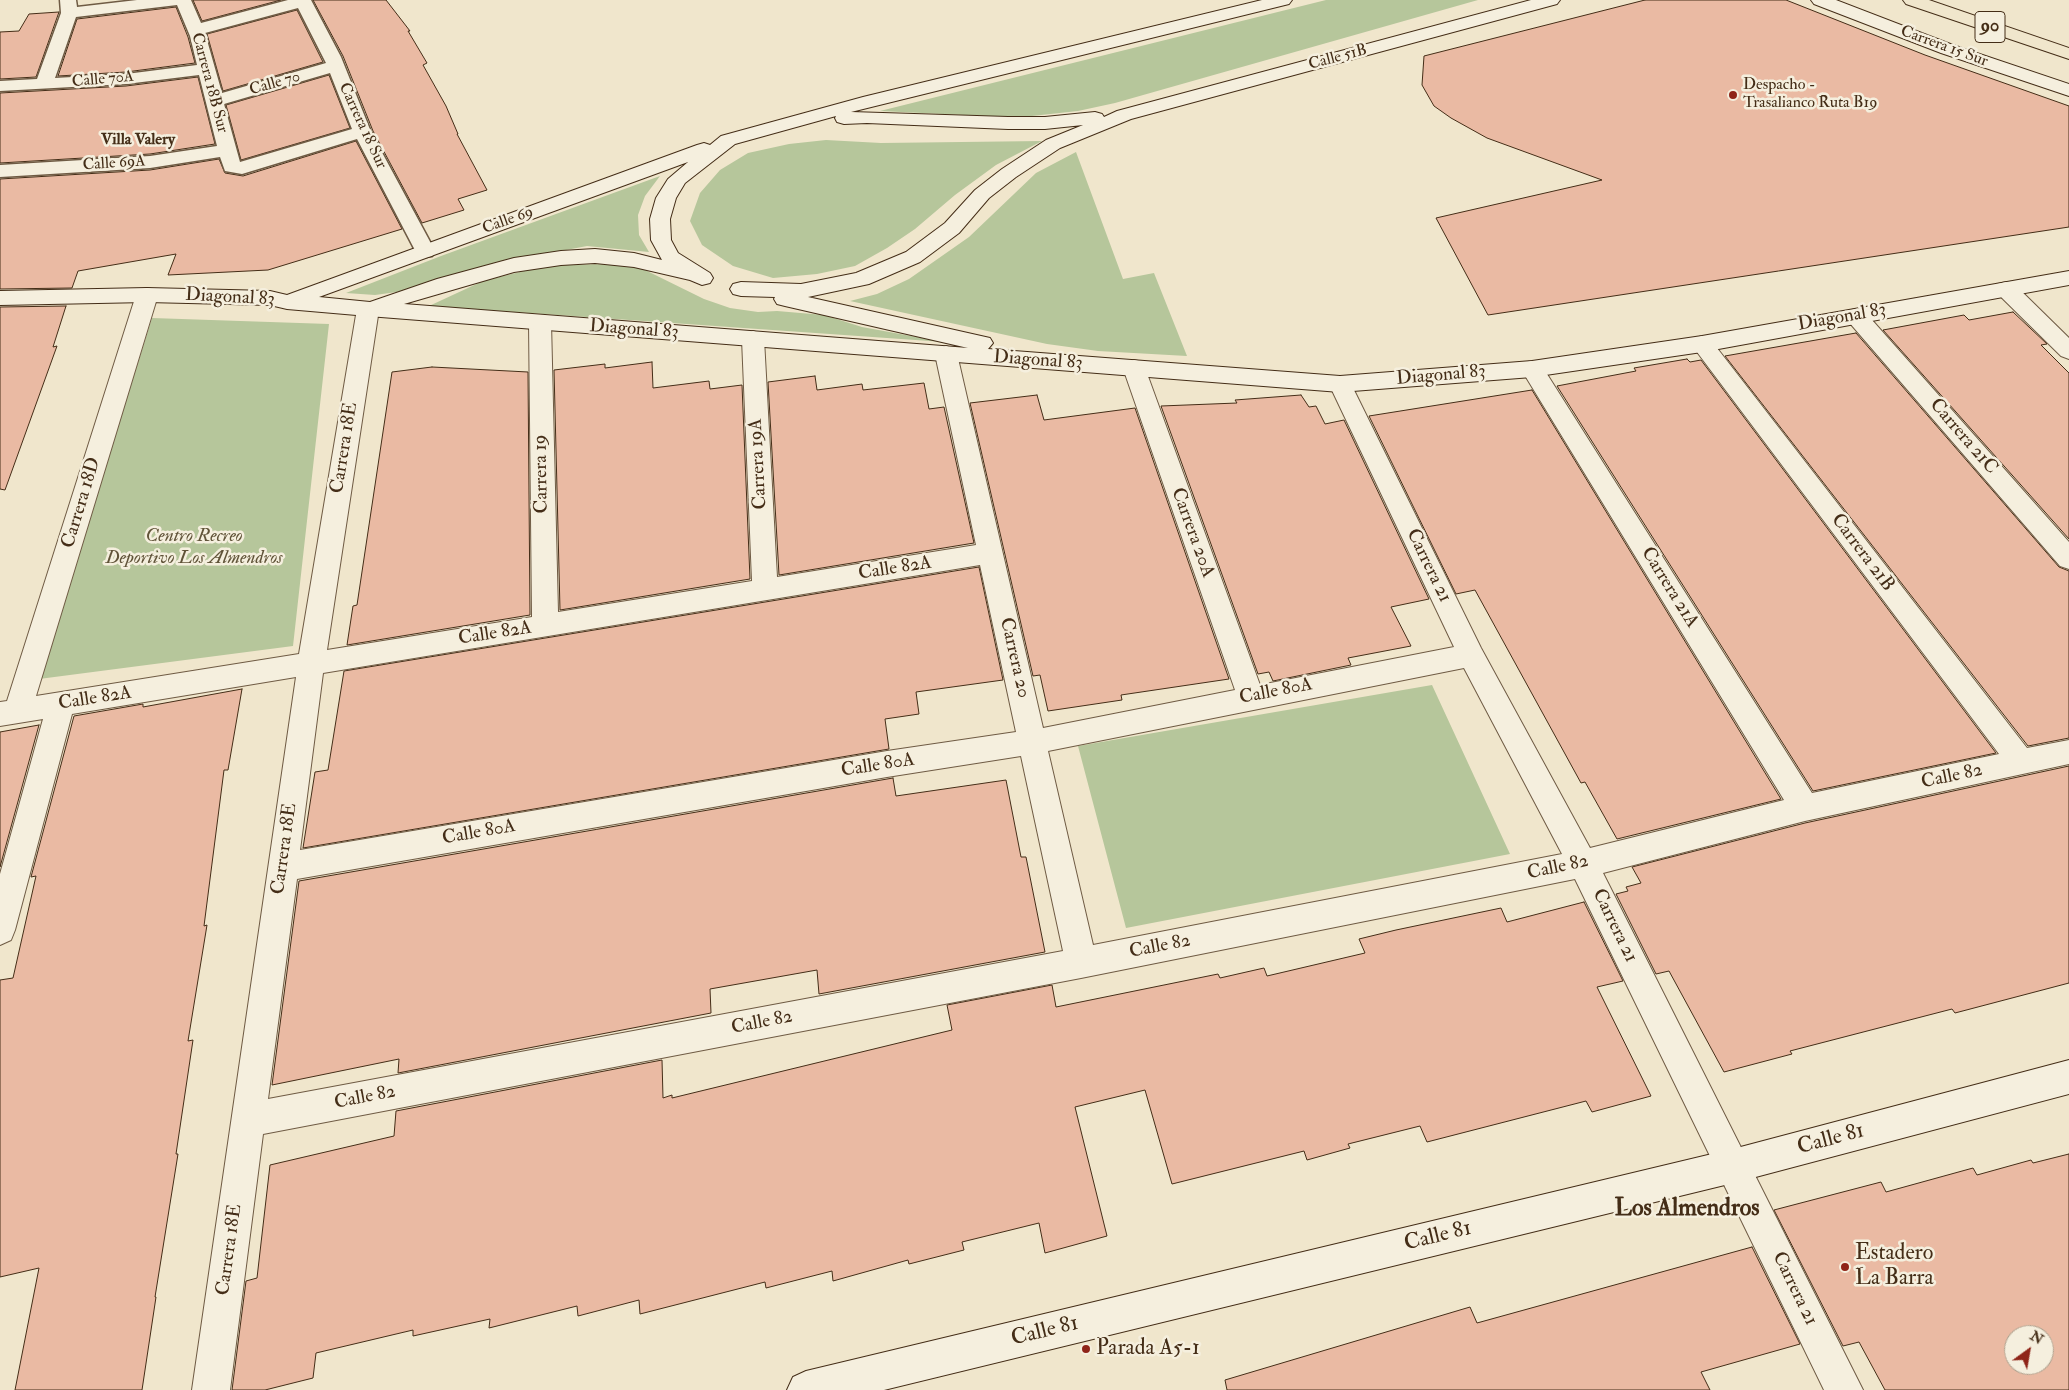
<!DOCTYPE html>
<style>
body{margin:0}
#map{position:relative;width:2069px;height:1390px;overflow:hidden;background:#f0e6cc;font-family:"IM FELL Double Pica",serif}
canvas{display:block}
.north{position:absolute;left:2004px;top:1325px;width:50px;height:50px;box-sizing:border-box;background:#f5efde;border:1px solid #aea18e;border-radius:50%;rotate:32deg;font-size:14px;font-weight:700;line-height:20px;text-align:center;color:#442d17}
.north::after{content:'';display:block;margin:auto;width:18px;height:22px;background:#8f2418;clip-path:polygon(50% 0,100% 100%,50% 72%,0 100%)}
</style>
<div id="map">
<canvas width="2069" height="1390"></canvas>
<div class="north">N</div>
</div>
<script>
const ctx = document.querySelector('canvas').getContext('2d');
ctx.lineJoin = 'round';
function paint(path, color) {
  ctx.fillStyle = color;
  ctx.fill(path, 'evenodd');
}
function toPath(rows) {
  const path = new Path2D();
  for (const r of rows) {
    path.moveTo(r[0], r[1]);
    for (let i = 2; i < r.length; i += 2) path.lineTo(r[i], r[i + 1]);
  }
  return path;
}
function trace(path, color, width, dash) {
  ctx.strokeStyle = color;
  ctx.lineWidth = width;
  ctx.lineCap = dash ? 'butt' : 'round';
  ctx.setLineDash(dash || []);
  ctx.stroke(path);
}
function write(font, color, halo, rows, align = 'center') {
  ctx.font = font + ' "IM FELL Double Pica",serif';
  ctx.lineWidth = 5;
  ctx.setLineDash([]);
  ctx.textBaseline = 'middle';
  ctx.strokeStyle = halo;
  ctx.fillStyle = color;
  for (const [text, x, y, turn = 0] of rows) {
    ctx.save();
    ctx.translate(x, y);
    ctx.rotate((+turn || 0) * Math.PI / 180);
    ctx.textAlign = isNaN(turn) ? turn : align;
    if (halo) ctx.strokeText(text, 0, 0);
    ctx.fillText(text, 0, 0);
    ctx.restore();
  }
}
const green = toPath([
 [1326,0,1478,0,1115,103,1078,111,1032,116,985,116,880,111],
 [826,140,881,143,1042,141,996,165,955,195,915,229,887,248,855,266,817,274,773,278,733,266,702,245,690,221,700,193,720,170,748,153,789,144],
 [1076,152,1123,279,1154,273,1187,356,1098,351,1047,344,850,301,877,294,909,279,969,237,1036,173],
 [660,176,645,196,638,215,639,235,649,252,587,246,493,264,404,291,375,295,346,293,441,256],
 [607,264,641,268,704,299,730,308,758,312,777,311,824,315,862,327,944,342,429,306,483,281,536,268,562,265],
 [152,318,329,324,293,646,39,679],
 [1432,685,1510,854,1126,928,1078,746]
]);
const building = toPath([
 [193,0,281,0,202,21,193,0],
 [313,0,386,0,410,31,408,31,427,63,423,65,446,106,458,134,457,134,487,190,458,199,464,210,422,223,373,131,343,56,313,0],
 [1645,0,1786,0,1925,55,2069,106,2069,227,1488,315,1436,218,1602,180,1487,138,1451,118,1434,106,1422,85,1424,56,1645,0],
 [176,7,188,37,195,63,126,72,58,76,77,19,176,7],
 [297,10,323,62,223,91,207,34,297,10],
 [59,12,36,77,0,79,0,32,19,31,29,14,59,12],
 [329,75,350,128,241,160,226,105,329,75],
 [198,77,215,144,150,154,0,163,0,93,126,86,198,77],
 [356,141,402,229,268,270,168,275,176,254,78,271,72,288,0,289,0,179,150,170,219,159,225,173,243,176,356,141],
 [66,306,53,347,57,346,5,490,0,489,0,307,66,306],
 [2013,312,2047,344,2041,345,2069,373,2069,539,1883,330,1964,315,1969,320,2013,312],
 [1856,333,2059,567,2069,571,2069,738,2028,746,1725,356,1856,333],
 [1687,359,1690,362,1701,360,1996,753,1813,791,1557,386,1636,371,1634,368,1687,359],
 [652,362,653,388,709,381,710,389,742,385,750,579,560,610,554,370,605,364,605,368,652,362],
 [432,367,528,372,530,615,347,645,353,606,357,605,392,372,432,367],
 [815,376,817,390,862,384,863,390,924,383,929,409,944,407,974,543,779,575,768,382,815,376],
 [1532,390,1781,799,1617,839,1585,782,1581,783,1475,590,1456,594,1369,416,1532,390],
 [1037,395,1044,420,1135,408,1229,679,1121,695,1122,700,1048,711,1040,675,1033,676,970,403,1037,395],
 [1301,395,1309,407,1316,406,1325,424,1344,420,1429,599,1391,607,1411,646,1348,658,1351,665,1273,681,1269,672,1258,674,1161,406,1237,403,1235,400,1301,395],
 [979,567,1003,680,916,692,919,714,885,719,889,749,303,848,315,772,328,770,344,671,979,567],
 [242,689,228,770,224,770,204,926,207,925,188,1041,193,1040,176,1154,178,1154,155,1297,156,1297,142,1390,15,1390,39,1268,0,1277,0,980,13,978,36,876,31,877,74,716,143,704,143,707,242,689],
 [39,725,0,867,0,732,39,725],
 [2069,766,2069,983,1955,1013,1952,1009,1790,1051,1792,1054,1724,1072,1669,971,1656,974,1616,894,1628,891,1626,887,1641,883,1632,867,1805,823,2069,766],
 [893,778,896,796,1006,780,1021,857,1026,857,1045,952,819,994,817,970,710,989,711,1013,398,1073,399,1059,272,1085,299,881,893,778],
 [1584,902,1623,981,1597,987,1651,1096,1592,1112,1586,1101,1427,1142,1420,1126,1348,1144,1350,1148,1307,1160,1304,1151,1172,1184,1145,1090,1075,1107,1107,1236,1045,1253,1039,1223,962,1242,964,1250,909,1264,908,1260,833,1281,832,1271,766,1288,765,1282,640,1314,639,1300,578,1316,577,1306,489,1328,490,1319,413,1336,413,1330,316,1353,313,1378,265,1390,232,1390,246,1281,257,1278,270,1165,394,1136,396,1111,662,1060,663,1098,672,1095,672,1098,952,1030,947,1005,1052,985,1056,1007,1218,974,1220,978,1264,968,1267,976,1365,953,1359,939,1396,930,1501,908,1507,922,1584,902],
 [2069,1154,2069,1390,1885,1390,1859,1342,1843,1346,1774,1210,1881,1182,1886,1192,1973,1168,1977,1175,2031,1160,2033,1163,2069,1154],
 [2014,1335,2044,1335,2044,1365,2014,1365,2014,1335],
 [1752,1247,1800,1344,1701,1372,1710,1390,1227,1390,1225,1380,1470,1307,1477,1323,1752,1247]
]);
const lane = toPath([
 [60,0,76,0,77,7,137,0,191,0,201,23,288,0,311,0,341,57,371,132,435,251,432,256,425,257,418,256,357,139,242,174,225,171,220,157,150,168,0,177,0,165,150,156,217,146,199,75,126,84,0,91,0,81,37,79,61,13,60,0],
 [177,5,190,36,197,65,126,74,55,78,76,17,177,5],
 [298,8,326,63,222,93,205,33,298,8],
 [330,73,352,129,240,162,224,104,330,73]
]);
const street = toPath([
 [2006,282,2014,284,2069,338,2069,359,2061,356,1998,294,1995,289,1998,284,2006,282],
 [147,288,155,290,158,295,36,696,299,654,357,309,360,304,368,302,376,304,379,309,327,650,532,617,529,322,532,317,540,315,548,317,551,322,558,612,752,581,742,339,745,334,753,331,761,334,764,339,777,577,976,545,935,354,938,349,946,346,954,349,957,354,1043,728,1235,690,1123,368,1126,362,1134,360,1142,362,1145,368,1260,685,1454,647,1329,384,1332,378,1340,376,1348,378,1351,384,1481,648,1590,848,1784,800,1521,369,1524,363,1532,361,1540,363,1812,793,1999,754,1691,344,1694,339,1702,336,1710,339,2027,748,2069,740,2069,764,1805,821,1603,873,1863,1390,1824,1390,1575,879,1081,978,263,1134,230,1390,192,1390,296,677,72,714,15,930,11,940,0,945,0,874,43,719,0,726,0,702,7,701,136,295,139,290,147,288],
 [980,565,1016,732,887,751,300,850,323,673,980,565],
 [1464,668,1562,854,1093,945,1048,751,1464,668],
 [1021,756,1063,951,268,1099,297,879,887,777,1021,756],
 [1856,309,1864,311,2069,542,2069,569,2060,566,1848,321,1845,316,1848,311,1856,309]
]);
const secondary = toPath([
 [1262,0,1292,0,1289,4,851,112,1008,117,1045,117,1095,112,1102,114,1104,117,1117,111,1531,0,1560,0,1557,4,1131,119,1060,148,1016,177,989,198,959,233,920,262,869,284,808,297,990,338,993,343,988,349,1340,376,1532,361,1702,336,2069,271,2069,285,1702,352,1532,377,1340,392,368,316,287,309,270,305,147,302,0,305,0,291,147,288,270,291,287,295,697,145,704,143,710,145,721,136,863,97,1262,0],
 [836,116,835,118,837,122,844,124,867,123,1008,129,1045,129,1083,125,1046,140,1002,169,975,190,945,223,906,252,856,273,801,284,741,282,733,284,730,289,733,294,741,296,775,297,774,299,777,304,785,306,968,348,404,304,514,272,561,265,595,263,634,267,690,280,702,285,710,283,713,278,710,273,678,253,671,240,670,219,676,198,685,183,735,144,836,116],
 [688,162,668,179,656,198,650,219,651,240,662,260,634,253,595,249,561,251,514,258,437,279,370,302,319,297,688,162],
 [1811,0,1836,0,1953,45,2069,84,2069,96,1941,53,1814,4,1811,0],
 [2069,1060,2069,1094,1733,1183,884,1390,787,1390,793,1377,806,1371,1733,1149,2069,1060]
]);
const highway = toPath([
 [1903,0,1929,0,2069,48,2069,59,1906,4,1903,0]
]);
const markers = [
 [1733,95,5,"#8f2418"],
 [1845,1267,5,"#8f2418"],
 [1086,1349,5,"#8f2418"]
];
const farStreetnames = [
 ["Carrera 15 Sur",1944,47,20],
 ["Calle 51B",1338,58,-15],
 ["Calle 70A",103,80,-5],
 ["Carrera 18B Sur",209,83,75],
 ["Calle 70",275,84,-16],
 ["Carrera 18 Sur",362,126,65],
 ["Calle 69A",114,164,-4],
 ["Calle 69",508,221,-20]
];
const farPoinames = [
 ["Despacho -",1743,86],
 ["Trasalianco Ruta B19",1743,104]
];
const farNeighbourhoodnames = [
 ["Villa Valery",138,141]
];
const shields = [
 [1990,27,30]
];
const shieldNames = [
 ["90",1990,27]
];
const streetNames = [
 ["Diagonal 83",230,298,3],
 ["Diagonal 83",1842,318,-10],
 ["Diagonal 83",634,330,4],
 ["Diagonal 83",1038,361,4],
 ["Diagonal 83",1441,376,-5],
 ["Carrera 21C",1963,437,49],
 ["Carrera 18E",345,448,-81],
 ["Carrera 19A",759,464,-93],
 ["Carrera 19",542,474,-91],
 ["Carrera 18D",82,503,-73],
 ["Carrera 20A",1192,533,70],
 ["Carrera 21B",1862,553,53],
 ["Carrera 21",1428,566,64],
 ["Calle 82A",895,569,-9],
 ["Carrera 21A",1669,588,58],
 ["Calle 82A",495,634,-9],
 ["Carrera 20",1014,658,77],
 ["Calle 80A",1276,692,-11],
 ["Calle 82A",95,699,-9],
 ["Calle 80A",878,766,-9],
 ["Calle 82",1952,777,-12],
 ["Calle 80A",479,833,-10],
 ["Carrera 18E",285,849,-82],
 ["Calle 82",1558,868,-12],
 ["Carrera 21",1614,926,64],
 ["Calle 82",1160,947,-11],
 ["Calle 82",762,1023,-11],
 ["Calle 82",365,1098,-11],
 ["Carrera 18E",230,1250,-82],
 ["Carrera 21",1794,1289,64]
];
const parkNames = [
 ["Centro Recreo",194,537],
 ["Deportivo Los Almendros",194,559]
];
const nearStreetnames = [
 ["Calle 81",1831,1140,-15],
 ["Calle 81",1438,1237,-14],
 ["Calle 81",1045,1332,-14]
];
const nearPoinames = [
 ["Estadero",1855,1254],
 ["La Barra",1855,1279],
 ["Parada A5-1",1096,1349]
];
const nearNeighbourhoodnames = [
 ["Los Almendros",1687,1210]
];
paint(green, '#b6c69b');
paint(building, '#eabaa3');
trace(building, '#442d17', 1);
trace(lane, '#6f5b44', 3);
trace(street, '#6f5b44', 2);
trace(secondary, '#442d17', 2);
trace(highway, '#442d17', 2);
paint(lane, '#f5efde');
paint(street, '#f5efde');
paint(secondary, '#f5efde');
paint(highway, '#f0e6cc');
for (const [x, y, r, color] of markers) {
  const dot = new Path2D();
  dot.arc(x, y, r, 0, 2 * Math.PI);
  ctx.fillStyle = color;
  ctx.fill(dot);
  trace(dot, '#f5efde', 2);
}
write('16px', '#442d17', '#f5efde', farStreetnames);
write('16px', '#442d17', '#f5efde', farPoinames, 'left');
write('bold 16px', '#442d17', '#f5efde', farNeighbourhoodnames);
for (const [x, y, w] of shields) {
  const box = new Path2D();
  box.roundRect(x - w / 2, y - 15.5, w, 31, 4);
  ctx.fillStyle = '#f5efde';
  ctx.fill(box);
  trace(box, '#442d17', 1);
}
write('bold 18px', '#442d17', null, shieldNames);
write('19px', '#442d17', '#f5efde', streetNames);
write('italic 19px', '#605338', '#f5efde', parkNames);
write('22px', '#442d17', '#f5efde', nearStreetnames);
write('22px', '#442d17', '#f5efde', nearPoinames, 'left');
write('bold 24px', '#442d17', '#f5efde', nearNeighbourhoodnames);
</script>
